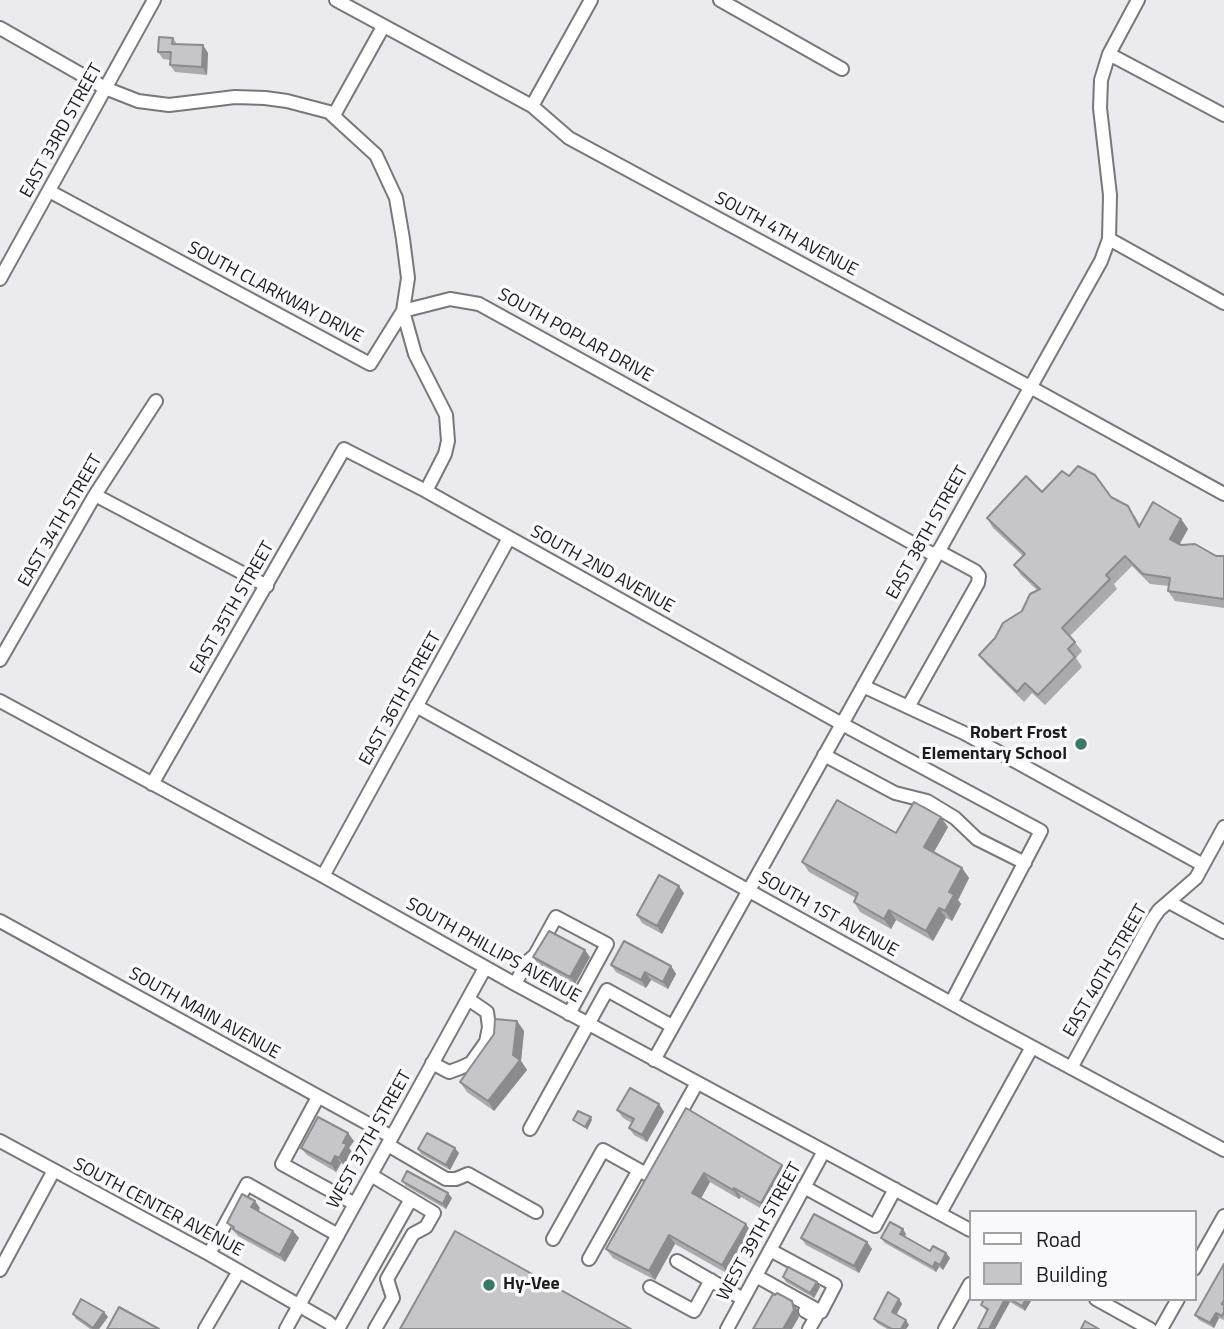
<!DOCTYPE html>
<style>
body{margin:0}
#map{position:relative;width:1224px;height:1329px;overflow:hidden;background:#ebeaee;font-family:"Titillium Web",sans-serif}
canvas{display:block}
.legend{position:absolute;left:969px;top:1210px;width:228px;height:91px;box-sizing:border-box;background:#f9f8fb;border:2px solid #a1a0a2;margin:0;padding:9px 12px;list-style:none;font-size:21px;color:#1d1c1d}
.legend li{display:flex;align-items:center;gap:14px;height:35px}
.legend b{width:35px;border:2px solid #a1a0a2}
</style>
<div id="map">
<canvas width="1224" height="1329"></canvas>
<ul class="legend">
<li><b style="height:9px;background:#fff"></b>Road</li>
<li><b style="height:19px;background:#c6c5c9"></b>Building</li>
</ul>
</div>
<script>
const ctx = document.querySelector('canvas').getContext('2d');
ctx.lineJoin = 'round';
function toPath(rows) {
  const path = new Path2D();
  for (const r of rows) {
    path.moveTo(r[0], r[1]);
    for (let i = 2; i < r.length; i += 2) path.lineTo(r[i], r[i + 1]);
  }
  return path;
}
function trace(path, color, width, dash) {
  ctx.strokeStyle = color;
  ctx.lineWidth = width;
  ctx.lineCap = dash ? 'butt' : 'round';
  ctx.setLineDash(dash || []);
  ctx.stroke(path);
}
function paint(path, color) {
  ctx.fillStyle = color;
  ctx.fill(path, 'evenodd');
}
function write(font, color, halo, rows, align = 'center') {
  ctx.font = font + ' "Titillium Web",sans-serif';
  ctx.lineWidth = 7;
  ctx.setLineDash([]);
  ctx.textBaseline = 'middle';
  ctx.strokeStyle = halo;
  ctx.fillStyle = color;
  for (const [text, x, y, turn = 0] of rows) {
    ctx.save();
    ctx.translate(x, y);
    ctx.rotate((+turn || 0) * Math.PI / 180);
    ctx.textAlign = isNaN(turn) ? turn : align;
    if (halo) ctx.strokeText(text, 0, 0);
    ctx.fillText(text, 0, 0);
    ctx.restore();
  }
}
const minor = toPath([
 [336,0,532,106,569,138,1030,387,1224,494],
 [720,0,842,69],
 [0,28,105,88,138,101,169,105,235,97,265,98,287,101,329,112,376,155,396,198,403,239,408,278,403,311,415,354,446,415,448,441,445,454,426,491],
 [1109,54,1224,115],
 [532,106,591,0],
 [334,115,383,27],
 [49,191,370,364,403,311],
 [1109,239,1224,303],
 [0,279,154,0],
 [403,311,450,299,479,304,936,556],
 [95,495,267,586],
 [0,660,95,495,156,401],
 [863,686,908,707,978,583,979,576,975,571,938,551],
 [0,701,323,876,515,984,970,1230],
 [416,706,969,1013,1224,1150],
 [908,707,964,733,1203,865],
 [824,755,895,793,927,801,955,818,977,839,1025,863],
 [152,784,344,449,426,491,842,724,1041,831,951,1003],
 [323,876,509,538],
 [1169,902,1224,932],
 [0,921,392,1137],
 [515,984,527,962,535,955,556,917,607,944,569,1014],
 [654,1060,1101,261,1109,239,1110,195,1100,108,1101,80,1109,54,1138,0],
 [432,1063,449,1072,460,1068,471,1063,486,1042,489,1027,487,1012,468,999],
 [1071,1068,1152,920,1159,910,1196,878,1224,827],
 [318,1097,282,1164,355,1204],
 [530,1129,607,990,672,1026],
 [0,1141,209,1254,328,1322,336,1329],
 [388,1145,446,1179,456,1179,468,1174,536,1212],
 [371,1175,434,1213,426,1227,413,1234,387,1279,393,1298,375,1329],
 [804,1187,875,1226,895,1189],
 [940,1213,1032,1047],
 [553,1239,603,1150,646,1174,697,1083],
 [209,1254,247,1184,338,1235],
 [589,1259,639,1170],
 [677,1261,743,1299],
 [1194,1269,1224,1216],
 [0,1270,53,1172],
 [756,1276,821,1312,835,1285,770,1250],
 [650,1287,694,1311,711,1280],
 [1096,1299,1150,1329],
 [805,1311,816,1317,809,1329],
 [205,1329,239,1271],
 [286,1329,485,968],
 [338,1329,411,1199],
 [727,1329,824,1151],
 [945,1329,970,1284],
 [1161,1329,1178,1299]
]);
const wall = toPath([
 [173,38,177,44,208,53,207,75,175,72,170,65,170,60,163,59,158,52],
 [1069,476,1111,497,1135,516,1140,525,1181,519,1188,529,1179,544,1216,556,1224,556,1224,608,1175,601,1168,591,1169,586,1150,584,1132,566,1114,584,1117,589,1070,636,1082,651,1076,658,1082,667,1045,705,1032,693,1024,702,986,664,979,655,1022,611,1038,591,1021,575,1014,565,1023,556,993,528,987,518,1042,492],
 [948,827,934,852,962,868,969,878,958,900,961,904,952,921,946,918,933,941,896,920,891,929,860,912,854,902,856,898,809,872,802,862,896,833],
 [684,893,662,934,642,923,637,915],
 [533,957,590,957,575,984,538,964],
 [611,965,671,966,676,974,668,989,651,980,646,988,616,972],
 [517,1021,524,1031,521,1061,527,1070,494,1111,467,1092,460,1082],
 [659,1104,664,1112,647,1142,634,1135,629,1128,632,1123,623,1118,617,1110],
 [686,1108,782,1165,788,1174,767,1212,741,1197,739,1199,710,1182,701,1198,752,1233,728,1274,675,1244,655,1280,613,1258,606,1249],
 [354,1141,349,1148,352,1152,344,1165,341,1163,336,1172,307,1155,301,1148],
 [418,1149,459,1153,450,1170,421,1154],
 [402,1181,452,1198,446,1209,406,1186],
 [260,1208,258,1211,299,1238,285,1262,238,1236,227,1223],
 [906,1234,905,1237,930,1251,946,1253,950,1258,943,1270,939,1267,936,1272,885,1243,881,1238],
 [801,1238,867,1242,872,1249,859,1273,806,1245],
 [1224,1264,1224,1320,1219,1318,1214,1328,1199,1320,1195,1315],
 [783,1277,820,1287,814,1298,786,1282],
 [899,1299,902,1304,896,1315,909,1325,906,1329,887,1329,877,1323,874,1319],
 [984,1299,1029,1299,1031,1301,1025,1311,1010,1302,995,1329,978,1329,987,1311,981,1305],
 [104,1312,108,1317,99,1329,90,1329,76,1319,73,1314]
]);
const shadedWall = toPath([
 [203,45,208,53,207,75,202,67],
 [1181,519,1188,529,1177,549,1170,539],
 [941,817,948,827,931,857,924,847],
 [962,868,969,878,958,900,961,904,952,921,945,911,949,892],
 [679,886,684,893,662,934,657,926],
 [939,908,946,918,933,941,926,931],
 [889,910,896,920,891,929,884,919],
 [585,950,590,957,575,984,570,977],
 [671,966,676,974,668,989,663,982],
 [645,972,651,980,646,988,641,980],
 [517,1021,524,1031,521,1061,527,1070,494,1111,488,1101,513,1055],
 [659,1104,664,1112,647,1142,642,1135],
 [591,1117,592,1120,587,1130,585,1127],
 [348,1133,354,1141,349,1148,352,1152,344,1165,339,1158,343,1143],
 [455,1148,459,1153,450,1170,446,1165],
 [335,1156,341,1163,336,1172,331,1164],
 [782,1165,788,1174,767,1212,761,1203],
 [704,1173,710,1182,699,1202,692,1193],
 [734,1188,741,1197,739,1199,733,1190],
 [448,1193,452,1198,446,1209,443,1204],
 [255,1201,260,1208,257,1215,251,1207],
 [746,1224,752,1233,728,1274,722,1265],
 [903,1229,906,1234,903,1239,900,1234],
 [293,1231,299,1238,285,1262,280,1255],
 [669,1235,675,1244,655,1280,649,1271],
 [867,1242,872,1249,859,1273,854,1266],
 [946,1253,950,1258,943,1270,940,1265],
 [935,1262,939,1267,936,1272,933,1267],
 [817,1282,820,1287,814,1298,810,1293],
 [899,1299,902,1304,895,1317,892,1312],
 [1005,1299,1008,1299,1010,1302,995,1329,989,1329],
 [1026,1299,1029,1299,1031,1301,1025,1311,1022,1306],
 [792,1301,797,1309,799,1317,792,1329,783,1329],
 [104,1312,108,1317,99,1329,93,1329],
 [1216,1313,1219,1318,1214,1328,1210,1323],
 [906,1320,909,1325,906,1329,901,1329]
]);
const building = toPath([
 [159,37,173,38,172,44,203,45,202,67,170,65,171,52,158,52,159,37],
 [1078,466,1095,475,1111,497,1128,506,1139,527,1153,502,1181,519,1170,539,1181,545,1195,544,1216,556,1224,556,1224,599,1168,591,1170,578,1143,574,1125,556,1106,575,1110,579,1062,628,1075,642,1068,649,1075,657,1038,695,1025,683,1017,692,979,655,995,638,1003,623,1022,611,1030,594,1040,589,1014,565,1025,554,987,518,1026,476,1042,492,1062,471,1069,476,1078,466],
 [837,800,896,833,914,802,941,817,924,847,962,868,949,892,954,895,945,911,939,908,926,931,889,910,884,919,854,902,858,893,802,862,837,800],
 [659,875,679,886,657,926,637,915,659,875],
 [549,931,585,950,570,977,533,957,549,931],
 [624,941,671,966,663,982,645,972,641,980,611,965,624,941],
 [495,1019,517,1021,513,1055,520,1060,488,1101,460,1082,494,1034,495,1019],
 [630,1088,659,1104,642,1135,629,1128,634,1119,617,1110,630,1088],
 [686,1108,782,1165,761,1203,734,1188,733,1190,704,1173,692,1193,746,1224,722,1265,669,1235,649,1271,606,1249,686,1108],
 [578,1111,591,1117,585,1127,573,1120,578,1111],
 [318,1117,348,1133,343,1143,347,1144,339,1158,335,1156,331,1164,301,1148,318,1117],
 [427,1133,455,1148,446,1165,418,1149,427,1133],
 [407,1171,448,1193,443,1204,402,1181,407,1171],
 [242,1194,255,1201,251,1207,293,1231,280,1255,233,1229,234,1227,227,1223,242,1194],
 [814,1214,867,1242,854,1266,801,1238,814,1214],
 [890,1222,903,1229,900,1234,930,1251,933,1246,946,1253,940,1265,935,1262,933,1267,881,1238,890,1222],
 [455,1231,631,1329,400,1329,455,1231],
 [1224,1264,1224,1300,1222,1304,1224,1305,1224,1312,1222,1316,1216,1313,1210,1323,1195,1315,1224,1264],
 [788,1267,817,1282,810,1293,783,1277,788,1267],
 [888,1292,899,1299,892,1312,906,1320,901,1329,892,1329,874,1319,888,1292],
 [777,1293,792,1301,794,1310,783,1329,753,1329,773,1294,775,1295,777,1293],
 [81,1299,104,1312,93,1328,73,1314,81,1299],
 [984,1299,1005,1299,989,1329,978,1329,988,1309,981,1305,984,1299],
 [1010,1299,1026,1299,1022,1306,1010,1299],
 [119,1307,159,1329,107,1329,119,1307],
 [1085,1321,1099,1329,1081,1329,1085,1321]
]);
const markers = [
 [1081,744,7,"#3a7966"],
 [489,1285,7,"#3a7966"]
];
const streetNames = [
 ["EAST 33RD STREET",62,131,-61],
 ["SOUTH 4TH AVENUE",786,235,28],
 ["SOUTH CLARKWAY DRIVE",275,293,28],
 ["SOUTH POPLAR DRIVE",575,336,29],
 ["EAST 34TH STREET",61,521,-60],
 ["EAST 38TH STREET",928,533,-61],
 ["SOUTH 2ND AVENUE",602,570,29],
 ["EAST 35TH STREET",233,608,-60],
 ["EAST 36TH STREET",401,699,-61],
 ["SOUTH 1ST AVENUE",828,915,29],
 ["SOUTH PHILLIPS AVENUE",493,951,29],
 ["EAST 40TH STREET",1106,971,-60],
 ["SOUTH MAIN AVENUE",204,1014,29],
 ["WEST 37TH STREET",370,1140,-61],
 ["SOUTH CENTER AVENUE",158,1208,28],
 ["WEST 39TH STREET",760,1232,-61]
];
const poiNames = [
 ["Robert Frost",1067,734],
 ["Elementary School",1067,755],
 ["Hy-Vee",503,1285,"left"]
];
trace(minor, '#787779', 16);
trace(minor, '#fff', 12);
paint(wall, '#aaa9ad');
paint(shadedWall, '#8b8a8d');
paint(building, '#c6c5c9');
trace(building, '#8b8a8d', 2);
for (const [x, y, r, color] of markers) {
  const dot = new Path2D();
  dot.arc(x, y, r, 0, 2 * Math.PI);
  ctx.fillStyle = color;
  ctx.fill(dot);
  trace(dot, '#f9f8fb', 2.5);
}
write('18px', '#1d1c1d', '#f9f8fb', streetNames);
write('bold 18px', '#1d1c1d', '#f9f8fb', poiNames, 'right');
</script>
